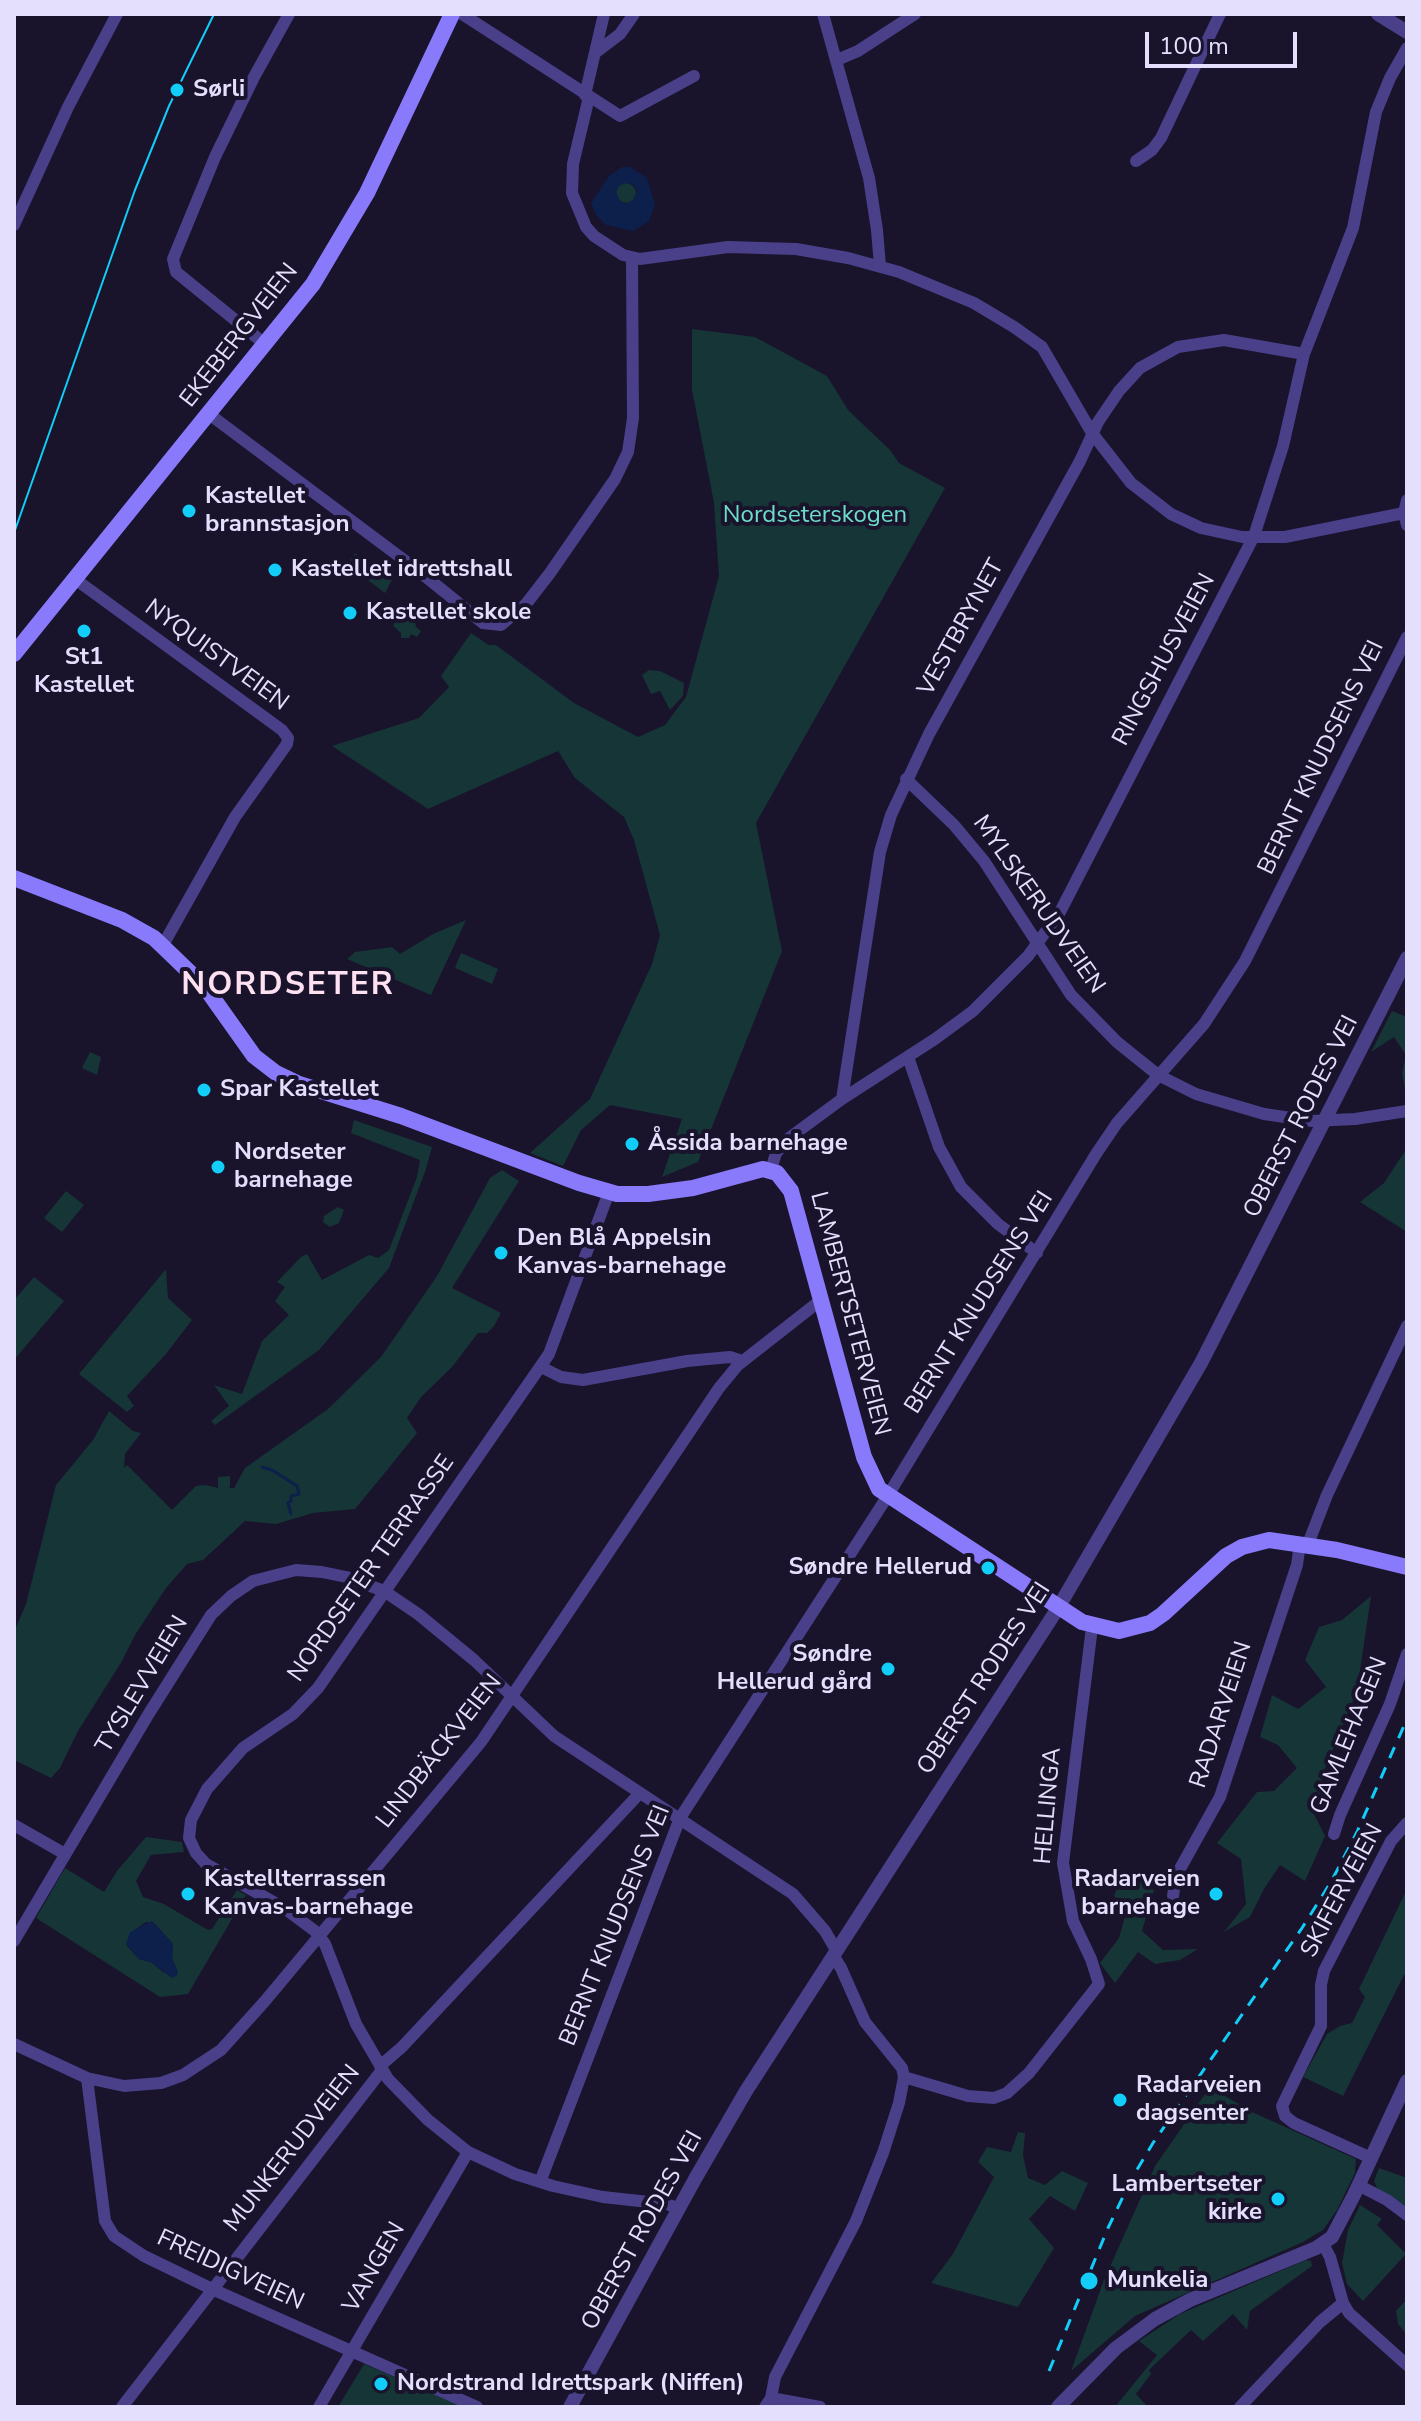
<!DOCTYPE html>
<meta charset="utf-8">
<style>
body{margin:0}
#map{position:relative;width:1421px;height:2421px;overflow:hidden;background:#19132c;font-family:"Nunito Sans",sans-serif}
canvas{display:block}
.frame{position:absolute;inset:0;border:16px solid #e5dffe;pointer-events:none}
.scale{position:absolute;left:1145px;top:32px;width:152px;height:36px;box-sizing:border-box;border:4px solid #e5dffe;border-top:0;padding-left:10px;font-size:24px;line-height:28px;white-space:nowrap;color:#e5dffe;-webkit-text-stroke:6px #19132c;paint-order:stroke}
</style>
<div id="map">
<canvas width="1421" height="2421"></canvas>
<div class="frame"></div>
<div class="scale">100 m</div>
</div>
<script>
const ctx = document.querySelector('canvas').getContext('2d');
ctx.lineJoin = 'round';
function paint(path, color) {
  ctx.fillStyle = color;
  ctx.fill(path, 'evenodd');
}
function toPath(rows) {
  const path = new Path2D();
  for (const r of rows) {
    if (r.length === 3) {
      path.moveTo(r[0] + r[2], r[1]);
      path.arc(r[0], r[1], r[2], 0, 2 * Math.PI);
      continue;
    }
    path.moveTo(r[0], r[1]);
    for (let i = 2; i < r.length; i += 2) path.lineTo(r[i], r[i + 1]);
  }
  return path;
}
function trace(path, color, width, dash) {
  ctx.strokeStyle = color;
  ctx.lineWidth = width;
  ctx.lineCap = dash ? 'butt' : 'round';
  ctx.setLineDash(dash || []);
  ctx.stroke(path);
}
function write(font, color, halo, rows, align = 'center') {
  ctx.font = font + ' "Nunito Sans",sans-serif';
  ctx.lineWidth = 8;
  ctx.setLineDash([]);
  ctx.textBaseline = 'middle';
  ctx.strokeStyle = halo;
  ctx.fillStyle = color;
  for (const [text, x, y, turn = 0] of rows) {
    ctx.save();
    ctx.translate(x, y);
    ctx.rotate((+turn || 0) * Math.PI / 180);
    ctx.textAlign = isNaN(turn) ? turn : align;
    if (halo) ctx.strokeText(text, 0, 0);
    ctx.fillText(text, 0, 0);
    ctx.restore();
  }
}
const green = toPath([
 [626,193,10],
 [692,329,755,337,827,376,848,410,890,450,899,463,945,488,756,823,782,951,698,1162,662,1177,682,1119,610,1105,581,1130,563,1166,530,1153,590,1099,652,964,660,935,634,840,624,817,575,778,558,751,428,809,332,746,419,718,449,687,441,676,471,633,489,645,496,645,574,703,638,737,665,725,686,697,719,576,714,503,692,390],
 [355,553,392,580,385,593,347,564],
 [403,607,413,611,416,627,421,631,417,637,411,634,409,638,401,638,401,633,393,626],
 [649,670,660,671,684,683,683,696,670,710,660,691,651,694,642,675],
 [466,920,431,995,347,959,355,952,392,947,400,954,433,934],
 [461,953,498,969,492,984,455,968],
 [1392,1011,1407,1017,1407,1100,1402,1073,1406,1055,1394,1037,1371,1052],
 [90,1052,101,1057,97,1075,82,1068],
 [354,1120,432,1147,426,1169,389,1268,319,1350,215,1425,211,1421,229,1406,214,1385,242,1394,262,1341,289,1315,275,1301,285,1287,277,1282,301,1257,307,1254,322,1280,369,1255,378,1258,389,1250,417,1177,420,1160,351,1133],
 [1407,1148,1407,1232,1360,1202,1384,1183],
 [502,1170,519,1181,452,1288,501,1313,494,1326,487,1333,478,1333,452,1367,421,1397,407,1418,417,1433,379,1480,355,1509,313,1513,276,1524,245,1521,203,1560,187,1564,166,1588,135,1635,122,1661,78,1731,60,1768,51,1778,14,1760,14,1632,26,1604,56,1485,93,1440,109,1411,133,1431,141,1433,125,1454,124,1468,127,1465,172,1510,196,1486,206,1485,218,1488,218,1477,230,1476,230,1487,228,1488,234,1488,245,1468,328,1409,381,1357,437,1276,490,1178],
 [66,1191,84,1205,62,1232,44,1218],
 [338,1207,344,1210,339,1223,330,1227,323,1222,324,1216],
 [166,1269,168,1298,192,1320,166,1354,127,1396,134,1406,127,1412,79,1374],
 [34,1277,64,1301,14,1360,14,1300],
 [1371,1596,1357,1691,1321,1778,1328,1791,1313,1812,1325,1836,1305,1881,1280,1865,1264,1889,1250,1917,1224,1932,1246,1904,1241,1859,1217,1843,1257,1792,1274,1791,1297,1768,1278,1745,1260,1737,1272,1695,1298,1709,1326,1687,1305,1660,1319,1627,1342,1620],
 [146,1837,182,1842,184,1852,151,1855,136,1881,143,1897,164,1904,208,1930,212,1929,237,1890,246,1895,188,1994,160,1997,36,1918,65,1868,104,1892,117,1871],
 [146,1922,155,1924,173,1944,172,1959,178,1972,176,1976,163,1972,151,1962,139,1959,127,1946,136,1929],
 [1123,1871,1154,1890,1142,1931,1163,1950,1198,1949,1180,1960,1155,1964,1138,1952,1115,1983,1100,1963,1119,1938,1127,1909,1114,1896],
 [1407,1889,1407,1974,1404,1975,1343,2096,1303,2077,1327,2034,1340,2026,1352,2023,1365,1997,1359,1989],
 [1210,2087,1252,2112,1356,2159,1355,2173,1337,2210,1323,2230,1303,2242,1135,2316,1071,2371,1104,2280,1155,2166],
 [1018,2132,1025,2133,1023,2155,1028,2178,1045,2185,1062,2171,1088,2183,1075,2211,1050,2196,1029,2219,1054,2248,1018,2307,931,2283,953,2254,994,2177,978,2162,987,2147,1011,2152],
 [1379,2168,1407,2178,1407,2208,1377,2188,1374,2181],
 [1360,2205,1382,2219,1377,2225,1406,2254,1363,2301,1347,2284,1342,2263,1348,2230],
 [1306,2260,1311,2261,1312,2266,1250,2311,1247,2330,1233,2314,1203,2341,1191,2330,1149,2370,1151,2374,1136,2394,1148,2407,1115,2407,1157,2355,1139,2341,1180,2314],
 [1407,2299,1407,2335,1398,2324,1396,2311],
 [364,2364,457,2404,462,2407,338,2407]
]);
const water = toPath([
 [622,167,630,167,647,178,655,205,649,221,633,231,606,225,596,215,591,203,609,176],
 [625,183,634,185,637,191,633,200,626,204,620,201,616,192,619,186],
 [152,1921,173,1944,172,1958,178,1972,176,1976,172,1978,151,1962,139,1959,126,1944,130,1932]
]);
const stream = toPath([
 [262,1467,272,1470,297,1486,299,1494,291,1496,291,1501,288,1503,291,1514]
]);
const minor = toPath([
 [462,14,620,116,694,76],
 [823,14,869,178,877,230,880,266],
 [595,53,620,34,634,14],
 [837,60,858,51,915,14],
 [585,95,604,14],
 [589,97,573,164,572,193,586,227,594,236,623,255,640,259,728,247,796,249,848,258,899,272,974,303,1014,327,1042,347,1092,433,1131,483,1171,514,1201,528,1242,537,1285,537,1404,513],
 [1136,161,1152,150,1161,138,1220,14],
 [14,225,68,107,117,14],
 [266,345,176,272,173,259,215,157,254,77,289,14],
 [209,414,420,572,483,623,501,625,526,604,550,573,615,479,628,452,633,418,632,258],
 [1407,500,1404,513,1407,525],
 [75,579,282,730,288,738,287,744,235,817,163,945],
 [906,779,954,825,984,861,1071,995,1117,1042,1158,1075,1196,1094,1264,1114,1312,1121,1355,1119,1407,1111],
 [908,1057,939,1147,961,1187,998,1224,1037,1253],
 [842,1099,880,852,891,815,929,734,1080,461,1098,422,1119,391,1140,368,1178,347,1224,340,1304,354],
 [771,1170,776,1153,789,1138,842,1099,935,1039,973,1011,1028,956,1060,912,1254,536,1283,446,1304,354,1353,228,1376,112,1390,78,1407,48],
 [609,1192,549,1354,318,1688,293,1714,243,1748,207,1789,191,1820,189,1838,196,1853,206,1864,284,1908,315,1931,325,1944,356,2024,388,2079,428,2120,468,2152,515,2174,553,2186,603,2197,667,2204,679,2209],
 [541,1367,561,1377,583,1380,687,1361,730,1357,742,1361],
 [1308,1544,1327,1495,1407,1326],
 [14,1825,65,1854],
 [1334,1834,1340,1815,1390,1704,1407,1654],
 [1173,1896,1176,1876,1220,1797,1297,1565,1300,1543],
 [14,1941,148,1715,211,1615,231,1596,253,1581,296,1570,322,1572,346,1577,384,1591,418,1614,474,1660,554,1736,793,1894,825,1931,836,1950],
 [833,1955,841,1968,865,2022,902,2068,904,2077],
 [14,2044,87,2078,124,2086,161,2083,183,2075,221,2050,265,2001,481,1742,719,1388,738,1365,821,1300],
 [380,2066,402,2047,640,1793],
 [904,2077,968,2096,994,2098,1007,2093,1029,2073,1099,1984,1091,1959,1073,1921,1063,1863,1092,1627],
 [87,2078,105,2221,114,2236,144,2256,212,2289,477,2407],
 [1371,2158,1294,2123,1285,2116,1282,2106,1321,2026,1321,1985,1324,1971,1391,1841,1407,1823],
 [540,2182,680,1818,887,1497,1096,1154,1117,1123,1204,1024,1245,961,1407,637],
 [1358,2185,1387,2200,1407,2215],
 [1323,2244,1330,2257,1343,2303,1349,2313,1407,2365],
 [771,2398,820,2407],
 [122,2407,382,2070],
 [319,2407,468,2152],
 [765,2407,771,2398,775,2377,856,2221,883,2153,899,2103,904,2077],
 [1240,2407,1320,2322,1343,2303]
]);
const tertiary = toPath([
 [1378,14,1407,32],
 [570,2407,695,2179,746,2091,1058,1608,1201,1363,1407,958],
 [1058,2407,1116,2348,1155,2319,1190,2300,1316,2248,1332,2237,1354,2195,1407,2081]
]);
const secondary = toPath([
 [14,654,313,284,367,193,452,14],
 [14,878,122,920,154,938,205,987,254,1056,276,1073,299,1084,401,1116,579,1183,617,1194,648,1194,693,1188,763,1169,777,1173,791,1191,864,1457,879,1489,1082,1622,1119,1631,1150,1623,1163,1614,1226,1556,1242,1547,1269,1540,1337,1550,1407,1567]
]);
const tram = toPath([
 [14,533,135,190,169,106,214,14]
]);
const rail = toPath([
 [1049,2371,1108,2228,1132,2178,1153,2143,1302,1928,1331,1882,1357,1832,1407,1719]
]);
const markers = [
 [177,90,8,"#12cdf7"],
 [189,511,8,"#12cdf7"],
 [275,570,8,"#12cdf7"],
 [350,613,8,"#12cdf7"],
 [84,631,8,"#12cdf7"],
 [204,1090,8,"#12cdf7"],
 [632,1144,8,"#12cdf7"],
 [218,1167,8,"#12cdf7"],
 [501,1253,8,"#12cdf7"],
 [988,1568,8,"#12cdf7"],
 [888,1669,8,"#12cdf7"],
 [188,1894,8,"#12cdf7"],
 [1216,1894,8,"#12cdf7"],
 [1120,2100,8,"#12cdf7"],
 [1278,2199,8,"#12cdf7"],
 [1089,2281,10,"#12cdf7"],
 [381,2384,8,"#12cdf7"]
];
const poiNames = [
 ["Sørli",193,90],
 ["Kastellet",205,497],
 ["brannstasjon",205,525],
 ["Kastellet idrettshall",291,570],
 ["Kastellet skole",366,613],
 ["St1",84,658,"center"],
 ["Kastellet",84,686,"center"],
 ["Spar Kastellet",220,1090],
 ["Åssida barnehage",648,1144],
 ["Nordseter",234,1153],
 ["barnehage",234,1181],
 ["Den Blå Appelsin",517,1239],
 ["Kanvas-barnehage",517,1267],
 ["Søndre Hellerud",972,1568,"right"],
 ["Søndre",872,1655,"right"],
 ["Hellerud gård",872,1683,"right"],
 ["Kastellterrassen",204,1880],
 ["Kanvas-barnehage",204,1908],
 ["Radarveien",1200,1880,"right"],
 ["barnehage",1200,1908,"right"],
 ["Radarveien",1136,2086],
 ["dagsenter",1136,2114],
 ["Lambertseter",1262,2185,"right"],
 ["kirke",1262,2213,"right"],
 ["Munkelia",1107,2281],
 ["Nordstrand Idrettspark (Niffen)",397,2384]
];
const streetNames = [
 ["EKEBERGVEIEN",240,336,-52],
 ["VESTBRYNET",962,628,-61],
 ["NYQUISTVEIEN",216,656,36],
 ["RINGSHUSVEIEN",1165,660,-62],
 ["BERNT KNUDSENS VEI",1322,758,-64],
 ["MYLSKERUDVEIEN",1038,905,55],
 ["OBERST RODES VEI",1302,1117,-63],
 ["BERNT KNUDSENS VEI",980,1303,-58],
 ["LAMBERTSETERVEIEN",849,1314,75],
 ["NORDSETER TERRASSE",372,1569,-55],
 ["OBERST RODES VEI",985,1679,-57],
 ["TYSLEVVEIEN",143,1685,-59],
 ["RADARVEIEN",1222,1715,-72],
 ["GAMLEHAGEN",1350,1736,-68],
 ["LINDBÄCKVEIEN",440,1752,-52],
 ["HELLINGA",1049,1806,-85],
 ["SKIFERVEIEN",1343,1891,-62],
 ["BERNT KNUDSENS VEI",616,1926,-68],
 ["MUNKERUDVEIEN",293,2149,-52],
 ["OBERST RODES VEI",643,2231,-61],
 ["VANGEN",375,2268,-60],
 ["FREIDIGVEIEN",230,2271,25]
];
const parkNames = [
 ["Nordseterskogen",815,516]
];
const districtNames = [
 ["NORDSETER",288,986]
];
paint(green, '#163536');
paint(water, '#0d1f4b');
trace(stream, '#0d1f4b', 3);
trace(minor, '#494089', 12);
trace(tertiary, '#494089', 14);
trace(secondary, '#887afa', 16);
trace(tram, '#12cdf7', 2);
trace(rail, '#12cdf7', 3, [12, 10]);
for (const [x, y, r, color] of markers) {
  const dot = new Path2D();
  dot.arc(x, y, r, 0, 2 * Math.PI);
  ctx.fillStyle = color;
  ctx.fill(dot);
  trace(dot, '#19132c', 3);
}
write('bold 24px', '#e5dffe', '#19132c', poiNames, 'left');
write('24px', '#e5dffe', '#19132c', streetNames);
write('24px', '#6bdecb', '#19132c', parkNames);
ctx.letterSpacing = '2px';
write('bold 32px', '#fee1f1', '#19132c', districtNames);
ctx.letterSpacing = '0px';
</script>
